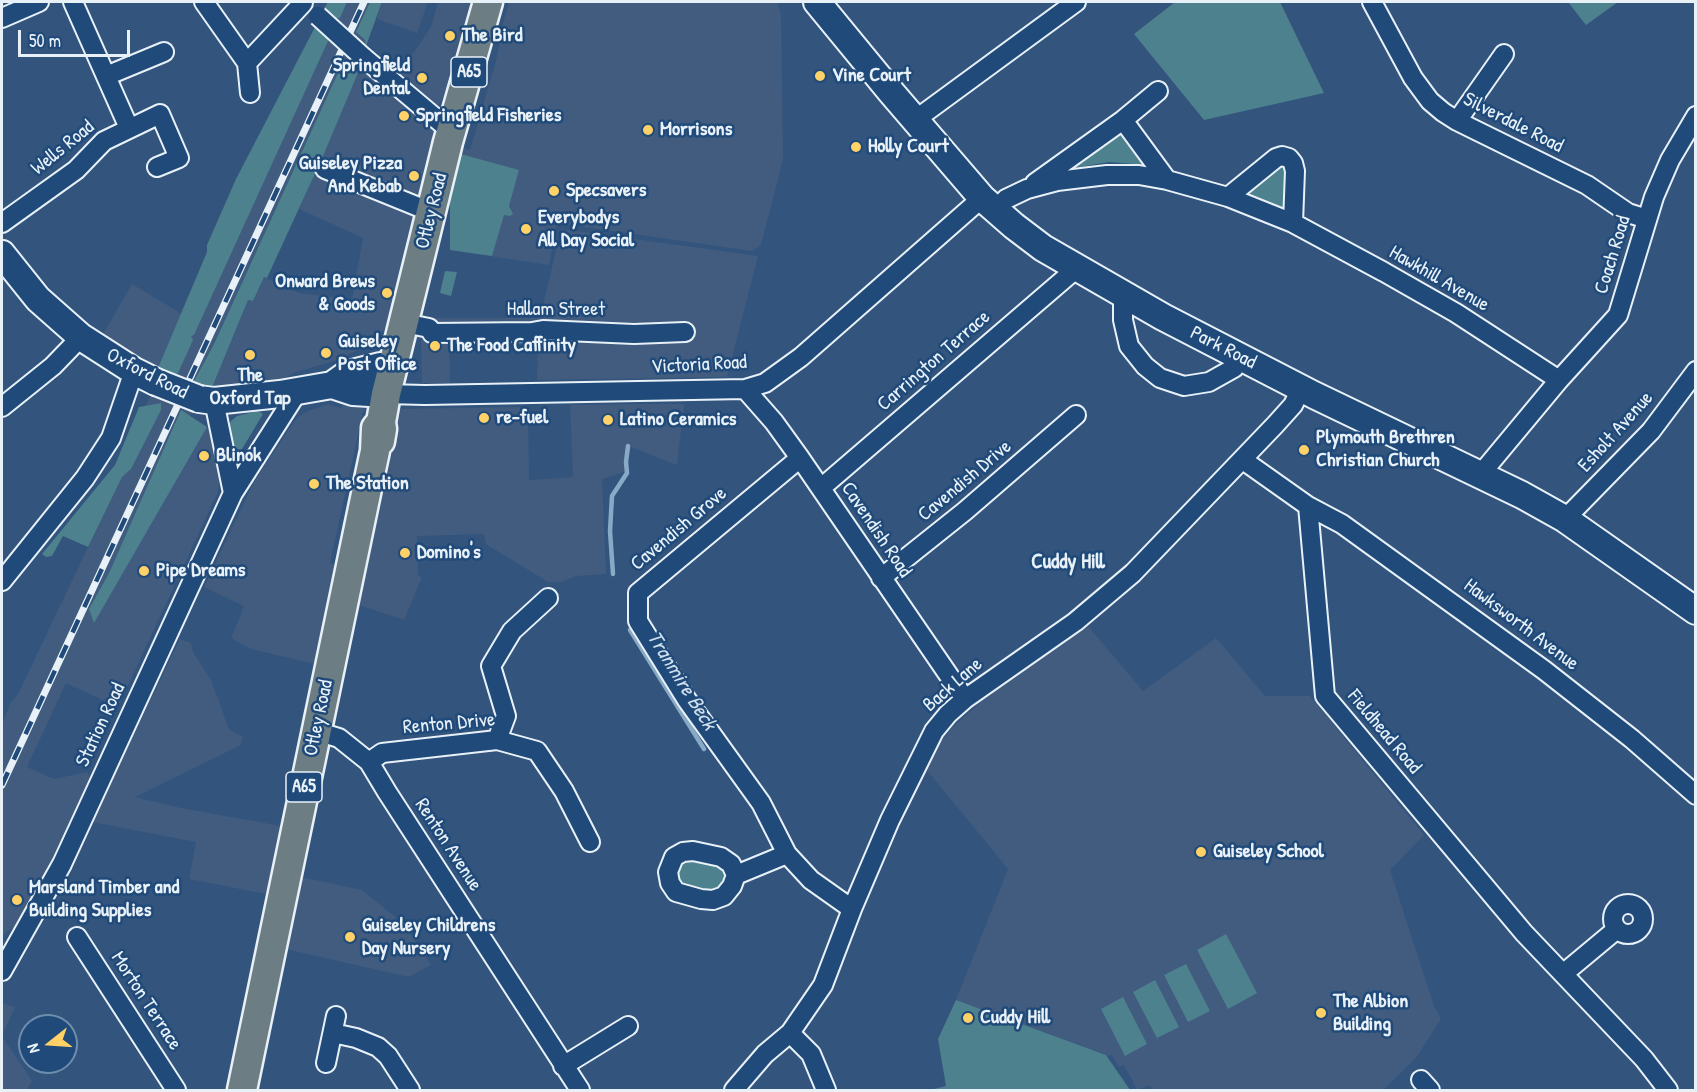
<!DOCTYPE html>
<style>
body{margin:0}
#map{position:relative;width:1697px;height:1092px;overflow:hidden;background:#33547d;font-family:"Patrick Hand",sans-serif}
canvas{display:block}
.frame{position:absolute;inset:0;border:3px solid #e8f1f8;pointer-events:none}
.north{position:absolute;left:18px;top:1014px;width:60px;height:60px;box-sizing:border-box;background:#1f4a7a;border:2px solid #6f8dac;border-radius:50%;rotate:253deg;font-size:16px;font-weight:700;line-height:24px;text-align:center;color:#e8f1f8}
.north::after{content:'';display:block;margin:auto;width:21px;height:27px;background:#ffd166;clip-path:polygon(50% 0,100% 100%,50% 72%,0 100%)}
.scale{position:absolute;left:18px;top:30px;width:112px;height:27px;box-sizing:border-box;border:3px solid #e8f1f8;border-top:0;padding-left:8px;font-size:18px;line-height:21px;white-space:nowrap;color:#e8f1f8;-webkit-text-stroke:4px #1f4a7a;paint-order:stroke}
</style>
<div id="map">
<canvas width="1697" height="1092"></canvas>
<div class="frame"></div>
<div class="north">N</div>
<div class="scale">50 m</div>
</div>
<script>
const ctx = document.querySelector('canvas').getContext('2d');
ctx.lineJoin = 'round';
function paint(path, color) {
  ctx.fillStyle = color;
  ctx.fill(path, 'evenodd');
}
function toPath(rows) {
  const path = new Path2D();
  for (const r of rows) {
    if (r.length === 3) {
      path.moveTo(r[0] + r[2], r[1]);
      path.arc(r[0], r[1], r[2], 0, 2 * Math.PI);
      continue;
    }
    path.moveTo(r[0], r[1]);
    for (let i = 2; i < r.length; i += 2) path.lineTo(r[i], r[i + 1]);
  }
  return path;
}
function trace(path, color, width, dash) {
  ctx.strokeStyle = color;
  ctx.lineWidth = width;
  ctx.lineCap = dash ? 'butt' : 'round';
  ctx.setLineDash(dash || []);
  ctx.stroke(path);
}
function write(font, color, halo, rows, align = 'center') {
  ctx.font = font + ' "Patrick Hand",sans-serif';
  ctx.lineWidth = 5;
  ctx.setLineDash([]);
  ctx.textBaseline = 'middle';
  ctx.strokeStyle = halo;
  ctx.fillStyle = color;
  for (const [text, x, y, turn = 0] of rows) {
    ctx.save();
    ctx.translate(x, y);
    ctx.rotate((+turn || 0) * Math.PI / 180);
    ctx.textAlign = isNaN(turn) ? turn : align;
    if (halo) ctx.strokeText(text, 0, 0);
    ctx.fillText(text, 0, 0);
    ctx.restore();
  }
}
const built = toPath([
 [347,2,370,2,356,32,365,40,368,48,356,65,347,61,343,62,214,343,193,383,198,385,197,404,190,416,181,411,109,573,89,609,207,427,211,436,220,474,218,492,118,707,66,683,27,767,54,779,87,772,90,777,45,874,19,925,5,933,2,939,2,724,11,702,18,694,122,476,131,469,161,403,145,406,156,386,162,388,169,372,174,375,191,336,192,334,194,335,329,39,318,29,327,10,334,17,340,18],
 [382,2,428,2,417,33,377,19],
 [438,2,473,2,446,91,439,104,436,104,397,70,414,52,431,27],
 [509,2,778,2,781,16,783,159,761,245,753,251,557,223,549,265,450,250,450,200,447,198,459,147,470,150,475,133,496,61,503,23],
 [360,68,435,132,387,325,381,334,371,344,334,361,296,372,276,382,211,390,248,300,253,301,264,277,299,293,352,299,363,238,299,209],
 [561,229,758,256,727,377,537,380,538,339,443,328,438,324,434,318,540,318],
 [132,284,182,314,158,368,103,334],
 [421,340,449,340,450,383,422,383],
 [345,403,360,408,362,406,365,411,363,412,330,563,337,565,315,664,251,649,231,638,244,606,204,587,254,482,289,429,298,417,308,411,328,404,341,408],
 [653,404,684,404,677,465,631,447,628,462,630,475,624,472,602,479,606,574,576,576,561,582,548,582,486,544,484,534,417,536,418,576,422,577,404,620,359,605,394,444,399,409,528,407,529,480,573,477,570,405],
 [1088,626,1143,691,1216,638,1265,696,1310,696,1424,835,1390,870,1434,1006,1441,1019,1416,1058,1383,1090,1153,1090,1150,1085,1137,1090,1124,1065,1119,1067,1112,1055,1109,1056,956,1000,1008,869,926,769,939,744,953,727,983,700],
 [180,639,191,643,193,652,211,680,229,729,243,737,241,745,135,797,181,808,281,826,266,894,189,879,196,842,92,822],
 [301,877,362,890,405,925,431,965,409,977,285,949],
 [2,1003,15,1007,2,1036,32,1081,27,1090,2,1090]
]);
const green = toPath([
 [328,2,347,2,340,18,334,18,324,8],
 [370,2,382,2,366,46,365,40,356,32],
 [1175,2,1280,2,1324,93,1204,120,1134,34],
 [1568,2,1618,2,1586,25],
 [315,27,329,39,194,335,191,336,193,340,178,373,174,375,158,368,207,252,207,245,236,179],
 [347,61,360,68,323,156,267,278,264,277,253,301,248,300,211,390,198,385,193,383,214,344,343,62],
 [1117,132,1126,135,1147,165,1109,162,1067,169],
 [457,153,519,170,509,206,513,214,510,216,504,215,492,256,450,250,450,200,447,198],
 [1284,165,1287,167,1287,208,1284,210,1247,195,1245,191,1277,166],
 [445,271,457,272,451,296,440,293],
 [161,403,161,410,131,469,122,477,88,547,63,536,52,556,46,557,42,554,115,465,139,407],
 [181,410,207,427,94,623,89,609,109,573],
 [258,411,263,414,233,464,227,429,231,421,237,416],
 [698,858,727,868,728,883,714,892,704,892,679,884,675,877,677,866,683,861],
 [1226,934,1257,993,1228,1009,1197,950],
 [1186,964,1210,1011,1188,1022,1164,975],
 [1155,980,1179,1027,1157,1038,1133,992],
 [1123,997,1147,1044,1125,1056,1101,1009],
 [956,1000,1106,1055,1130,1090,983,1090,976,1089,971,1090,930,1090,946,1086,938,1039]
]);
const stream = toPath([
 [613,574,610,531,612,496,627,473,626,462,628,446],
 [630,630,704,749]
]);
const street = toPath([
 [73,2,129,128],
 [204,2,247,63,250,93],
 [1372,2,1413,78,1430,101,1443,112,1457,121,1587,185,1628,213,1647,219],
 [2,18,39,2],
 [363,57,452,132],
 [247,63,303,3],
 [106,76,164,52],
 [915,120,1076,2],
 [1123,120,1167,180],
 [1457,121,1504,54],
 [325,169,431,212],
 [1035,183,1123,120,1158,91],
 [1228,197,1276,158,1282,156,1289,158,1293,163,1295,171,1293,223],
 [995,210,1006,199,1027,189,1057,181,1107,175,1139,175,1167,180,1228,197,1293,223,1384,272,1456,313,1559,380],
 [2,223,76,170,104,141,160,114,179,158,157,167],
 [1126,295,1123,302,1123,320,1129,346,1145,366,1160,378,1184,386,1209,382,1234,368,1240,356],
 [404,323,429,328,432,333,532,332,543,330,634,334,685,332],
 [745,389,774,422,800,458,965,699],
 [386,394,425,395,745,389,765,383,801,357,982,198],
 [214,401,233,493],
 [2,407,53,366,81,337],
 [800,458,638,593,638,621,687,700,761,803,787,854,811,880,852,909],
 [1243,460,1308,506,1325,696,1524,933,1644,1059,1668,1090],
 [1480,475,1559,380,1618,315,1654,197,1670,160,1696,116],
 [821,488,1077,268],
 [1308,506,1342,524,1544,670,1632,739,1696,795],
 [1565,519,1651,431,1696,371],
 [881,578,965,511,1076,415],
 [2,581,85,478,111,438,134,371],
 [316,731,339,738,369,762,387,792,580,1090],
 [497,740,506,716,491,666,512,631,548,598],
 [369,762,382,753,497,740,537,751,564,791,590,842],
 [736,875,731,864,721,857,693,851,683,852,674,857,668,872,670,883,676,892,701,899,713,900,724,896,732,886,736,875,787,854],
 [1628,919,15],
 [77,937,176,1090],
 [2,971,62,864,233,493,298,391],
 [1563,974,1617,929],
 [333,1033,356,1038,378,1047,388,1056,410,1090],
 [790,1033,811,1054,826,1090],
 [326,1063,336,1016],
 [563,1066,628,1026],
 [1421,1080,1430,1090],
 [734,1090,765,1054,790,1033,823,985,852,909,890,820,934,731,948,714,965,699,1075,622,1133,573,1275,425,1293,405,1301,389]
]);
const secondary = toPath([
 [817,2,891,92,982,198,1014,226,1043,248,1163,317,1314,395,1522,495,1565,519,1696,611],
 [2,254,38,299,81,337,134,371,156,382],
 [332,385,353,392,386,394],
 [199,399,214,401,280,394,332,385,346,375,356,372,380,366,393,366]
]);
const primary = toPath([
 [380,441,382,429,381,422,386,394,426,232,448,142,488,2],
 [242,1090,368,484,375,451,376,428,381,422]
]);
const rail = toPath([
 [2,785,364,2]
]);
const streetBridge = toPath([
 [318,16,363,57]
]);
const secondaryBridge = toPath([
 [156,382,199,399]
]);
const markers = [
 [450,36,6,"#ffd166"],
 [820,76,6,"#ffd166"],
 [422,78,6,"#ffd166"],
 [404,116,6,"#ffd166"],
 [648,130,6,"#ffd166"],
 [856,147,6,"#ffd166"],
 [414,176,6,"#ffd166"],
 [554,191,6,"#ffd166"],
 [526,229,6,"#ffd166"],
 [387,293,6,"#ffd166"],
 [435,346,6,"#ffd166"],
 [326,353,6,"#ffd166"],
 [250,355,6,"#ffd166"],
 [484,418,6,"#ffd166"],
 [608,420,6,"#ffd166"],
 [1304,450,6,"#ffd166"],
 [204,456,6,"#ffd166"],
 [314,484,6,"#ffd166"],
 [405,553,6,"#ffd166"],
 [144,571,6,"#ffd166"],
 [1201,852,6,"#ffd166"],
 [17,900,6,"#ffd166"],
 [350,937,6,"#ffd166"],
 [1321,1013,6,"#ffd166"],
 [968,1018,6,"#ffd166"]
];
const shields = [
 [469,72,36],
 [304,787,36]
];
const shieldNames = [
 ["A65",469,72],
 ["A65",304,787]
];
const poiNames = [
 ["The Bird",462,36],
 ["Springfield",410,66,"right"],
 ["Dental",410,89,"right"],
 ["Vine Court",832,76],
 ["Springfield Fisheries",416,116],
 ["Morrisons",660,130],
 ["Holly Court",868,147],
 ["Guiseley Pizza",402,164,"right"],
 ["And Kebab",402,187,"right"],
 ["Specsavers",566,191],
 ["Everybodys",538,218],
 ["All Day Social",538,241],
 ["Onward Brews",375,282,"right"],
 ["& Goods",375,305,"right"],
 ["Guiseley",338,342],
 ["Post Office",338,365],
 ["The Food Caffinity",447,346],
 ["The",250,376,"center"],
 ["Oxford Tap",250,399,"center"],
 ["re-fuel",496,418],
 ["Latino Ceramics",620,420],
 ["Plymouth Brethren",1316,438],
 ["Christian Church",1316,461],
 ["Blinok",216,456],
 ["The Station",326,484],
 ["Domino's",417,553],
 ["Pipe Dreams",156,571],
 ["Guiseley School",1213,852],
 ["Marsland Timber and",29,888],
 ["Building Supplies",29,911],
 ["Guiseley Childrens",362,926],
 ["Day Nursery",362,949],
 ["The Albion",1333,1002],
 ["Building",1333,1025],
 ["Cuddy Hill",980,1018]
];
const streetNames = [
 ["Silverdale Road",1513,123,27],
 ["Wells Road",63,148,-39],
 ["Otley Road",432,211,-76],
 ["Coach Road",1613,255,-73],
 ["Hawkhill Avenue",1439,279,30],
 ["Hallam Street",556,310],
 ["Park Road",1223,348,27],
 ["Carrington Terrace",934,361,-41],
 ["Victoria Road",699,365,-3],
 ["Oxford Road",147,374,27],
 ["Esholt Avenue",1616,432,-48],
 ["Cavendish Drive",965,481,-40],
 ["Cavendish Grove",679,529,-40],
 ["Cavendish Road",876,530,56],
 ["Hawksworth Avenue",1521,625,37],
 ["Back Lane",953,685,-41],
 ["Otley Road",319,718,-78],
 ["Renton Drive",449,724,-5],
 ["Station Road",101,725,-65],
 ["Fieldhead Road",1384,732,50],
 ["Renton Avenue",448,845,57],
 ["Morton Terrace",146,1001,57]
];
const neighbourhoodNames = [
 ["Cuddy Hill",1068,562]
];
const waterNames = [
 ["Tranmire Beck",681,681,58]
];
paint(built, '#415c7f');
paint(green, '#4d818e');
trace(stream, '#88aac6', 4.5);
trace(street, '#e8f1f8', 22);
trace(secondary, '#e8f1f8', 30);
trace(primary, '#e8f1f8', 33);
trace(street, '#1f4a7a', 18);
trace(secondary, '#1f4a7a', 26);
trace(primary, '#6c7e84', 28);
trace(rail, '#e8f1f8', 7);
trace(rail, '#1f4a7a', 4.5, [14]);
trace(streetBridge, '#e8f1f8', 22, []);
trace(secondaryBridge, '#e8f1f8', 30, []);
trace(streetBridge, '#1f4a7a', 18);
trace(secondaryBridge, '#1f4a7a', 26);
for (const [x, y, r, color] of markers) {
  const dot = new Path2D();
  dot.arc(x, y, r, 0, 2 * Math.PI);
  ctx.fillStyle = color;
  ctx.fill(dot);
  trace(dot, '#1f4a7a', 2);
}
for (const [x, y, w] of shields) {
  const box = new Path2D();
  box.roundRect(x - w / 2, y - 15, w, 30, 4.5);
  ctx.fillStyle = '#1f4a7a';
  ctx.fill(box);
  trace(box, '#e8f1f8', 1.5);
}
write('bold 18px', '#e8f1f8', null, shieldNames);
write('bold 20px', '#e8f1f8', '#1f4a7a', poiNames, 'left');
write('20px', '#e8f1f8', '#1f4a7a', streetNames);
write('bold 21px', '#e8f1f8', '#1f4a7a', neighbourhoodNames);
write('italic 21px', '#d0dfec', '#1f4a7a', waterNames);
</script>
